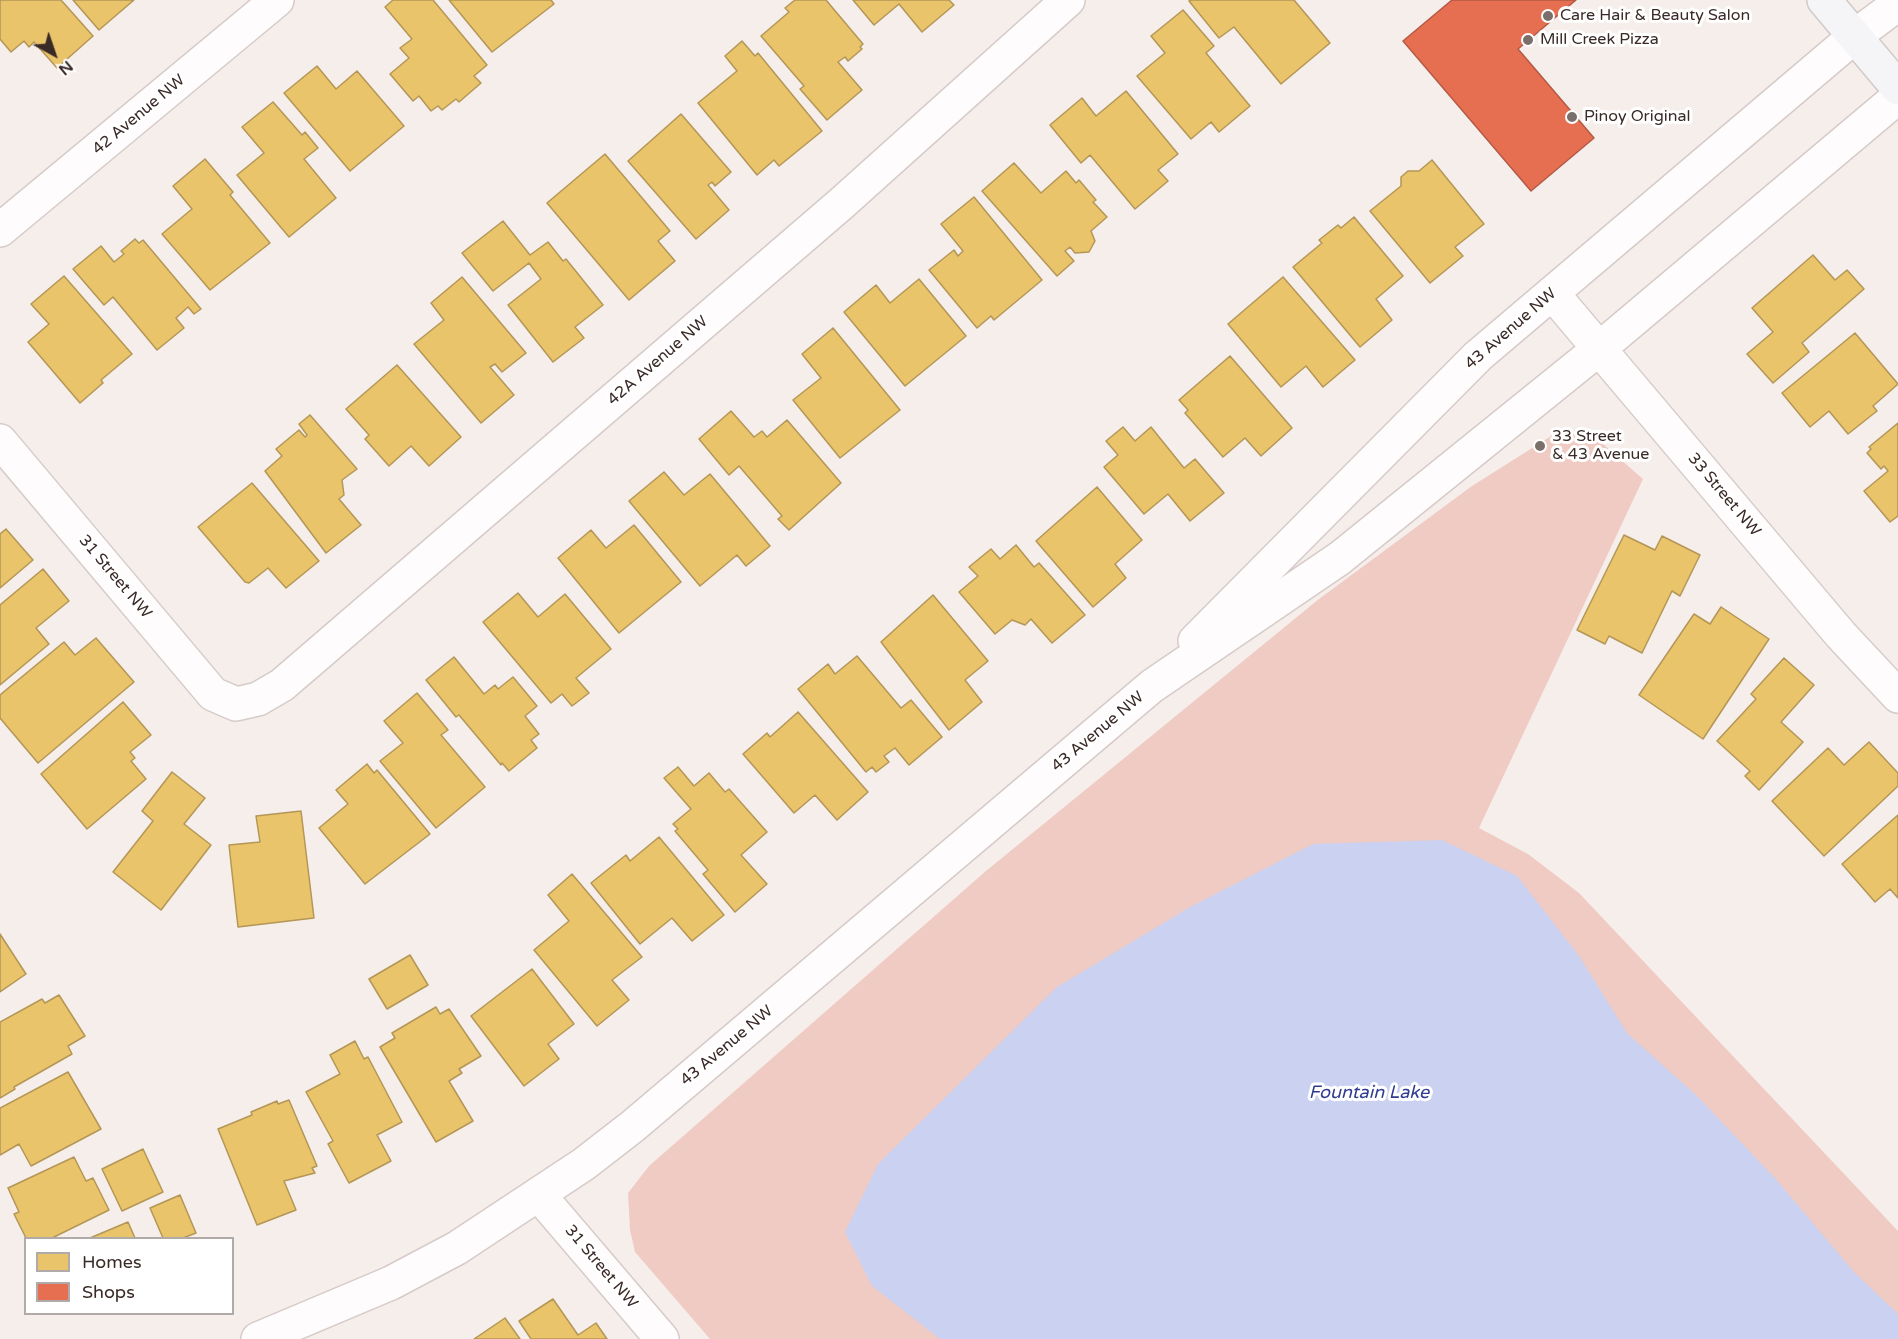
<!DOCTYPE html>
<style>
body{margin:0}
#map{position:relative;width:1898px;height:1339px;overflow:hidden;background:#f6eeeb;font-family:"Varela Round",sans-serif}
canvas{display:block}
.legend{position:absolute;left:24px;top:1237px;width:210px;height:78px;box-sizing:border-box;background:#fff;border:2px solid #b0aaa9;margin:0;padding:8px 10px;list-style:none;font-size:18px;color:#392a27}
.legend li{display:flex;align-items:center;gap:12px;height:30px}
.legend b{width:30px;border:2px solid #b0aaa9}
.north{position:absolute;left:24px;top:24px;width:60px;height:60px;-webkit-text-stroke:4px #fff;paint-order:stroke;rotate:140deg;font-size:16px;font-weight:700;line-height:24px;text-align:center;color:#392a27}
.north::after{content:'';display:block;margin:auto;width:21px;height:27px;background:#392a27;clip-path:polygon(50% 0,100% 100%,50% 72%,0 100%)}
</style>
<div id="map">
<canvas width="1898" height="1339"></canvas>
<ul class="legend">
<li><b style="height:16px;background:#e9c46a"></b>Homes</li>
<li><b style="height:16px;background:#e76f51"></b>Shops</li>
</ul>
<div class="north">N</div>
</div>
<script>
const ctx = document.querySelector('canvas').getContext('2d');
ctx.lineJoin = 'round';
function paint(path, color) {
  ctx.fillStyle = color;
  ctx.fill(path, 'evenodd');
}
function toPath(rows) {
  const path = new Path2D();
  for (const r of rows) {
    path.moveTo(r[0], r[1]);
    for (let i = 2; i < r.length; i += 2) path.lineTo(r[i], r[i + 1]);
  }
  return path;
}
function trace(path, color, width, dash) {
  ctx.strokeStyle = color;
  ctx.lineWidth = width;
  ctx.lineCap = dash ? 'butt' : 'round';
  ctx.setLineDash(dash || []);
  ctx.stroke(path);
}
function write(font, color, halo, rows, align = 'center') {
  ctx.font = font + ' "Varela Round",sans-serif';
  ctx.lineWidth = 6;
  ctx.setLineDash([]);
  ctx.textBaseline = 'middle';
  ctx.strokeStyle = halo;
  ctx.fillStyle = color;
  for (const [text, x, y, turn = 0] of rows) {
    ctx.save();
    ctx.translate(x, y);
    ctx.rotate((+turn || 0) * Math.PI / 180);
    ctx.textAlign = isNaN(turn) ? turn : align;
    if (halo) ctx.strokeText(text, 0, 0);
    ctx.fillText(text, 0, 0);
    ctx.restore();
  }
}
const green = toPath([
 [1556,433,1584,435,1603,444,1643,479,1479,828,1528,854,1579,893,1898,1231,1898,1339,710,1339,635,1252,630,1230,628,1193,649,1166,986,871,1319,599,1472,486]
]);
const water = toPath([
 [1442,840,1517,876,1579,956,1627,1033,1697,1096,1774,1177,1854,1272,1898,1314,1898,1339,940,1339,872,1286,845,1232,878,1164,1057,987,1190,907,1313,844]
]);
const homes = toPath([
 [0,0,61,0,93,36,57,68,34,42,29,47,24,41,11,52,0,39,0,0],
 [73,0,134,0,99,30,73,0],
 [393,0,433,0,487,65,474,76,481,83,459,102,456,99,442,110,438,106,431,111,419,96,413,101,390,74,409,58,400,48,412,39,385,7,393,0],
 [449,0,551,0,554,4,492,52,449,0],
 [795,0,826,0,863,44,860,47,862,49,848,61,845,57,838,62,862,90,827,120,800,89,804,86,761,36,789,12,785,8,795,0],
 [853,0,949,0,954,5,922,32,899,4,874,25,853,0],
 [1191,0,1294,0,1330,43,1281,84,1234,27,1219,38,1189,1,1191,0],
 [1183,10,1214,46,1206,53,1250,106,1219,132,1211,122,1191,139,1137,76,1165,53,1151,36,1183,10],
 [742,41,755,56,758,53,822,131,779,166,774,160,757,175,698,103,737,71,725,56,742,41],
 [317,66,336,89,357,71,404,126,350,171,284,93,317,66],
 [1126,91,1178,154,1158,170,1168,181,1135,209,1090,155,1081,163,1050,125,1082,98,1096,116,1126,91],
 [273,102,302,135,305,132,318,148,304,159,336,198,289,237,237,175,264,153,242,127,273,102],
 [681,114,731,172,715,186,712,182,708,185,729,210,696,239,628,161,681,114],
 [605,154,670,231,658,241,675,261,629,300,547,203,605,154],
 [205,159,233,192,230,195,270,243,210,290,162,234,192,209,173,186,205,159],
 [1432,160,1484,224,1455,247,1463,256,1430,283,1370,211,1401,186,1401,177,1408,171,1419,171,1432,160],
 [1014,163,1041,193,1066,171,1076,183,1079,180,1096,200,1093,202,1107,217,1091,231,1095,241,1089,252,1075,253,1070,247,1065,251,1074,261,1057,276,982,191,1014,163],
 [974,197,1042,280,994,320,991,316,977,328,929,270,954,250,958,256,963,251,941,224,974,197],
 [1354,217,1403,276,1376,299,1392,320,1360,347,1293,267,1322,243,1319,240,1338,225,1341,228,1354,217],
 [503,221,530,255,548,242,563,261,566,259,603,305,575,327,584,338,553,362,508,305,541,279,529,263,493,291,462,253,503,221],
 [135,239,139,243,143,240,201,309,194,314,188,307,176,318,184,328,157,350,113,297,104,305,73,269,101,246,114,262,124,254,121,251,135,239],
 [1813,255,1835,280,1847,270,1864,289,1802,343,1809,352,1773,383,1747,354,1773,332,1752,308,1813,255],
 [64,276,132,354,101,380,103,383,80,403,28,342,49,324,31,304,64,276],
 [462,277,526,353,502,372,495,364,490,367,514,395,481,423,414,344,444,320,431,303,462,277],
 [1283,277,1355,360,1323,387,1306,366,1281,387,1228,324,1283,277],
 [919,279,966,336,905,386,844,312,876,285,890,303,919,279],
 [833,328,900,410,840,458,793,400,821,378,802,354,833,328],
 [1855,333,1898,384,1873,406,1877,411,1848,434,1829,411,1810,427,1782,393,1855,333],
 [1230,356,1292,428,1261,456,1245,438,1223,457,1185,413,1188,410,1179,400,1230,356],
 [397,365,461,437,429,466,411,446,389,466,365,439,369,435,346,409,397,365],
 [731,411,754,437,762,431,767,437,787,420,841,483,789,530,778,519,782,516,739,466,729,475,699,439,731,411],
 [310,415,357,469,342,480,344,495,339,499,361,525,326,553,265,471,282,456,276,449,299,430,305,437,307,435,299,424,310,415],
 [1898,423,1898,516,1890,522,1864,491,1888,471,1884,466,1881,469,1867,453,1871,449,1869,447,1898,423],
 [1123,427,1135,441,1151,427,1184,468,1195,459,1224,493,1190,521,1168,494,1144,514,1104,467,1118,455,1106,441,1123,427],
 [664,472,684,495,710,474,770,546,746,566,737,555,700,586,629,501,664,472],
 [252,483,319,561,286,588,268,568,249,583,245,582,198,527,252,483],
 [1097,487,1142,540,1115,564,1126,578,1093,607,1036,541,1097,487],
 [634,525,681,582,619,633,558,558,591,530,606,548,634,525],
 [6,529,33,560,0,588,0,534,6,529],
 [1624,535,1655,550,1662,536,1700,555,1680,596,1672,591,1642,653,1609,636,1605,644,1577,630,1624,535],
 [1016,545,1034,567,1039,563,1085,615,1052,643,1031,619,1025,625,1012,620,995,634,959,592,978,576,969,567,991,549,1000,559,1016,545],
 [43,569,69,601,36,628,49,644,0,685,0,605,43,569],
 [518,593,538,617,565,594,611,649,576,678,589,693,572,706,562,694,551,703,483,622,518,593],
 [933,595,988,661,965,680,982,702,949,730,881,642,933,595],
 [1721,607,1769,639,1703,739,1639,695,1694,614,1710,624,1721,607],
 [96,638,134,682,38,763,0,718,0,695,64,642,75,655,96,638],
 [857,656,901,708,911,700,942,737,909,765,895,748,884,756,889,762,876,772,872,767,866,772,798,689,828,664,835,674,857,656],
 [454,657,484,694,495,685,498,689,513,677,537,706,525,716,539,734,531,740,537,748,509,771,502,763,501,765,459,715,456,717,426,680,454,657],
 [1784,658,1814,685,1781,722,1803,742,1759,790,1745,776,1750,771,1717,741,1756,699,1751,694,1784,658],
 [417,693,448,730,441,735,485,787,436,828,380,761,403,743,384,721,417,693],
 [123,702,151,735,130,752,135,758,131,761,146,779,87,829,41,774,123,702],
 [798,712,868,792,837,820,815,795,794,813,743,754,767,733,770,737,798,712],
 [1869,742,1898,773,1898,786,1824,856,1772,801,1828,748,1844,765,1869,742],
 [367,764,374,773,377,770,430,834,365,884,319,828,348,804,336,790,367,764],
 [678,767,694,786,709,773,725,792,729,789,767,832,741,855,767,884,735,912,703,874,708,870,675,831,678,829,673,824,691,809,664,778,678,767],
 [172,772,205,798,184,824,211,845,161,910,113,872,153,821,142,811,172,772],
 [301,811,314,918,238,927,229,845,260,842,256,816,301,811],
 [1898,815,1898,898,1890,889,1875,902,1842,864,1898,815],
 [659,837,724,915,692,941,672,918,640,944,591,883,626,855,630,861,659,837],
 [572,874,642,957,612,980,629,1000,597,1026,534,950,569,921,548,895,572,874],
 [0,934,26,974,0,992,0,934],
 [410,955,428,985,387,1009,369,979,410,955],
 [532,969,574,1024,548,1044,559,1059,524,1086,471,1016,532,969],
 [59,995,85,1036,68,1046,72,1054,14,1087,15,1089,0,1098,0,1022,42,999,45,1003,59,995],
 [436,1007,440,1014,449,1009,481,1056,459,1069,462,1073,449,1081,473,1121,436,1142,380,1047,395,1038,392,1033,436,1007],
 [355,1041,364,1059,368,1057,402,1122,377,1135,391,1161,349,1183,328,1144,333,1141,306,1092,340,1074,330,1055,355,1041],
 [68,1072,101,1129,31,1166,19,1144,0,1155,0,1108,68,1072],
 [289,1100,317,1166,312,1168,315,1173,284,1181,296,1210,257,1225,218,1129,252,1115,251,1112,277,1101,278,1104,289,1100],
 [143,1149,163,1192,122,1211,102,1169,143,1149],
 [74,1157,86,1181,93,1178,109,1210,52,1238,26,1238,14,1214,19,1212,8,1188,74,1157],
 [180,1195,196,1233,183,1238,163,1238,150,1208,180,1195],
 [128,1222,135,1238,90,1238,128,1222],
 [553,1299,578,1335,596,1323,607,1339,531,1339,519,1321,553,1299],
 [505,1318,520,1339,474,1339,505,1318]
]);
const shops = toPath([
 [1452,0,1576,0,1518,49,1594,138,1531,191,1403,41,1452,0]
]);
const minor = toPath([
 [0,230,277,0],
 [1552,293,1841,635,1898,696],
 [0,441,213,694,236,704,258,699,282,685,842,203,1068,0],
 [1195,641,1478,356,1855,36,1898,4],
 [539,1195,662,1339],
 [258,1339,391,1283,457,1248,584,1164,633,1126,1152,686,1340,558,1600,348,1898,97]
]);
const major = toPath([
 [1824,0,1898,88]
]);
const markers = [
 [1548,16,6,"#7b6f6c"],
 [1528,40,6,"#7b6f6c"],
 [1572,117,6,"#7b6f6c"],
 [1540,446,6,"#7b6f6c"]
];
const poiNames = [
 ["Care Hair & Beauty Salon",1560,16],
 ["Mill Creek Pizza",1540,40],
 ["Pinoy Original",1584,117],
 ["33 Street",1552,437],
 ["& 43 Avenue",1552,455]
];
const streetNames = [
 ["42 Avenue NW",139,115,-40],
 ["43 Avenue NW",1511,329,-41],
 ["42A Avenue NW",658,361,-41],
 ["33 Street NW",1724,495,50],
 ["31 Street NW",115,577,50],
 ["43 Avenue NW",1098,732,-40],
 ["43 Avenue NW",727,1046,-40],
 ["31 Street NW",601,1267,50]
];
const waterNames = [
 ["Fountain Lake",1369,1093]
];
paint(green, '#efcbc3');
paint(water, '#cad1f1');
paint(homes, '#e9c46a');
trace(homes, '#b49656', 1.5);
paint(shops, '#e76f51');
trace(shops, '#b35a44', 1.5);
trace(minor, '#d6cbc9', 36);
trace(major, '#d0cac8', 36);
trace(minor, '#fefcfc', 33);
trace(major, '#f5f5f8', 33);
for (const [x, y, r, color] of markers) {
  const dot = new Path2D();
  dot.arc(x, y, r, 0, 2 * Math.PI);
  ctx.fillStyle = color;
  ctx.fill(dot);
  trace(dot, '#fff', 2);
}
write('16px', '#392a27', '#fff', poiNames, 'left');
write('16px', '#392a27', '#fff', streetNames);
write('italic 18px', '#303b92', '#fff', waterNames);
</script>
